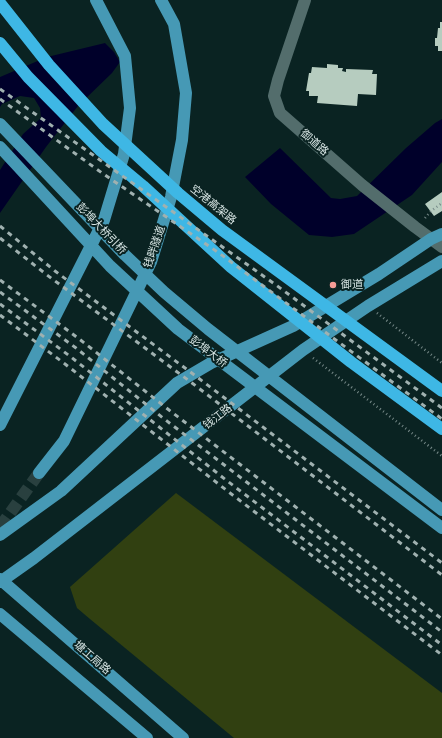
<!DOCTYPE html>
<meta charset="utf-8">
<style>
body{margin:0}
canvas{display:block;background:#0a2322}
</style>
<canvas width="442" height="738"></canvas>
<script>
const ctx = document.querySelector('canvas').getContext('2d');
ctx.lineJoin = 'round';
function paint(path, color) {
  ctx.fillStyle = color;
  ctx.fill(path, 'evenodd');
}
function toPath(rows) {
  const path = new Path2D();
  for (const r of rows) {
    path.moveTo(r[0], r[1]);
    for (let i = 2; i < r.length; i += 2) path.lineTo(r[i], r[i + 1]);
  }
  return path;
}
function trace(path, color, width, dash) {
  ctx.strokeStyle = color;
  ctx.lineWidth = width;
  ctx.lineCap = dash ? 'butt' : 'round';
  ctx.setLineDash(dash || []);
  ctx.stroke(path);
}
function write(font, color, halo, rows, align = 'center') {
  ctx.font = font + ' "Times New Roman","Noto Sans SC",serif';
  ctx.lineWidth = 4;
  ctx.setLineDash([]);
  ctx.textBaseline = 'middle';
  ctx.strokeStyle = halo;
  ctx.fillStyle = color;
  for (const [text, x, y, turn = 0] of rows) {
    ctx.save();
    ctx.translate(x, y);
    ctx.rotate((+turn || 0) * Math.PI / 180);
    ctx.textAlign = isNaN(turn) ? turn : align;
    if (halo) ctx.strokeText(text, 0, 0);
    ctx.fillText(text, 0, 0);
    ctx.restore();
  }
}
const green = toPath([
 [176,493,442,693,442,738,234,738,90,619,77,608,70,587]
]);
const water = toPath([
 [105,43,114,52,120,62,112,73,78,106,46,147,0,213,0,170,23,134,41,118,40,108,34,98,20,96,2,104,0,107,0,77,47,57],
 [442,119,442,162,412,195,354,234,332,237,309,235,271,204,245,177,280,148,331,198,340,199,357,196,406,148,435,123]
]);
const building = toPath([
 [440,22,442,22,442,51,438,51,438,46,435,46,435,38,437,38,438,28,440,28],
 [327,64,338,65,338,68,343,68,342,71,346,72,346,69,373,70,372,74,377,74,376,95,358,94,357,106,317,103,318,96,309,96,309,91,306,91,309,73,311,73,312,67,327,68],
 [442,192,442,211,434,216,425,204]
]);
const majorTunnel = toPath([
 [0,527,39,473]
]);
const path = toPath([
 [425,218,431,211,442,203],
 [377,313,442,363],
 [313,358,442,456]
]);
const minor = toPath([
 [305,0,278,80,274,96,280,113,362,185,415,227,442,247]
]);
const major = toPath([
 [0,124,125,255,164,292,208,329,442,510],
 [0,147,110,266,178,329,442,528],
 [0,425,104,220,124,154,130,108,125,56,96,0],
 [39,473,64,441,151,262,171,197,182,140,186,93,174,24,161,0],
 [0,535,61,491,177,383,211,363,293,326,379,274,431,239,442,234],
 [0,579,183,738],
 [0,582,34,558,303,350,368,306,442,261],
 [0,614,147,738]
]);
const highway = toPath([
 [0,3,49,65,103,124,178,193,222,230,442,391],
 [0,43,28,77,101,151,143,186,231,267,351,362,442,429]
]);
const rail = toPath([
 [0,89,276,285,442,408],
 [0,99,102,173,219,253,442,419],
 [0,226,55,271,197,377,442,563],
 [0,238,47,275,192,383,442,575],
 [0,280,78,338,169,410,442,619],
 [0,292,76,348,163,418,442,632],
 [0,304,71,357,226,480,442,645],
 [0,315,65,364,230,493,442,655]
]);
const markers = [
 [333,285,4,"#f59c96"]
];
const streetNames = [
 ["御道路",314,143,41],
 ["空港高架路",213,205,39],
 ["彭埠大桥引桥",101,229,46],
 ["钱畔隧道",155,247,-71],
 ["彭埠大桥",208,352,37],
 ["钱江路",218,417,-38],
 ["塘工局路",92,658,41]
];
const poiNames = [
 ["御道",341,285]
];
paint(green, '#314011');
paint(water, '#00002a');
paint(building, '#b6ccbf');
trace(majorTunnel, '#29403f', 12, [12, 6]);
trace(path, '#768988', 2.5, [1, 3]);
trace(minor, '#536d6c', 12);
trace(major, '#4699b5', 12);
trace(highway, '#3eb7e5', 12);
trace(rail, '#a0b1b0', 3, [5, 5]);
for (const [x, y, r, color] of markers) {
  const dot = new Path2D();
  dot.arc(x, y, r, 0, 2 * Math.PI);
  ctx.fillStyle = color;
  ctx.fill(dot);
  trace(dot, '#0a2322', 1.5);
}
write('11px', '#d7e5e4', '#0a2322', streetNames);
write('11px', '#d7e5e4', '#0a2322', poiNames, 'left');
</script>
